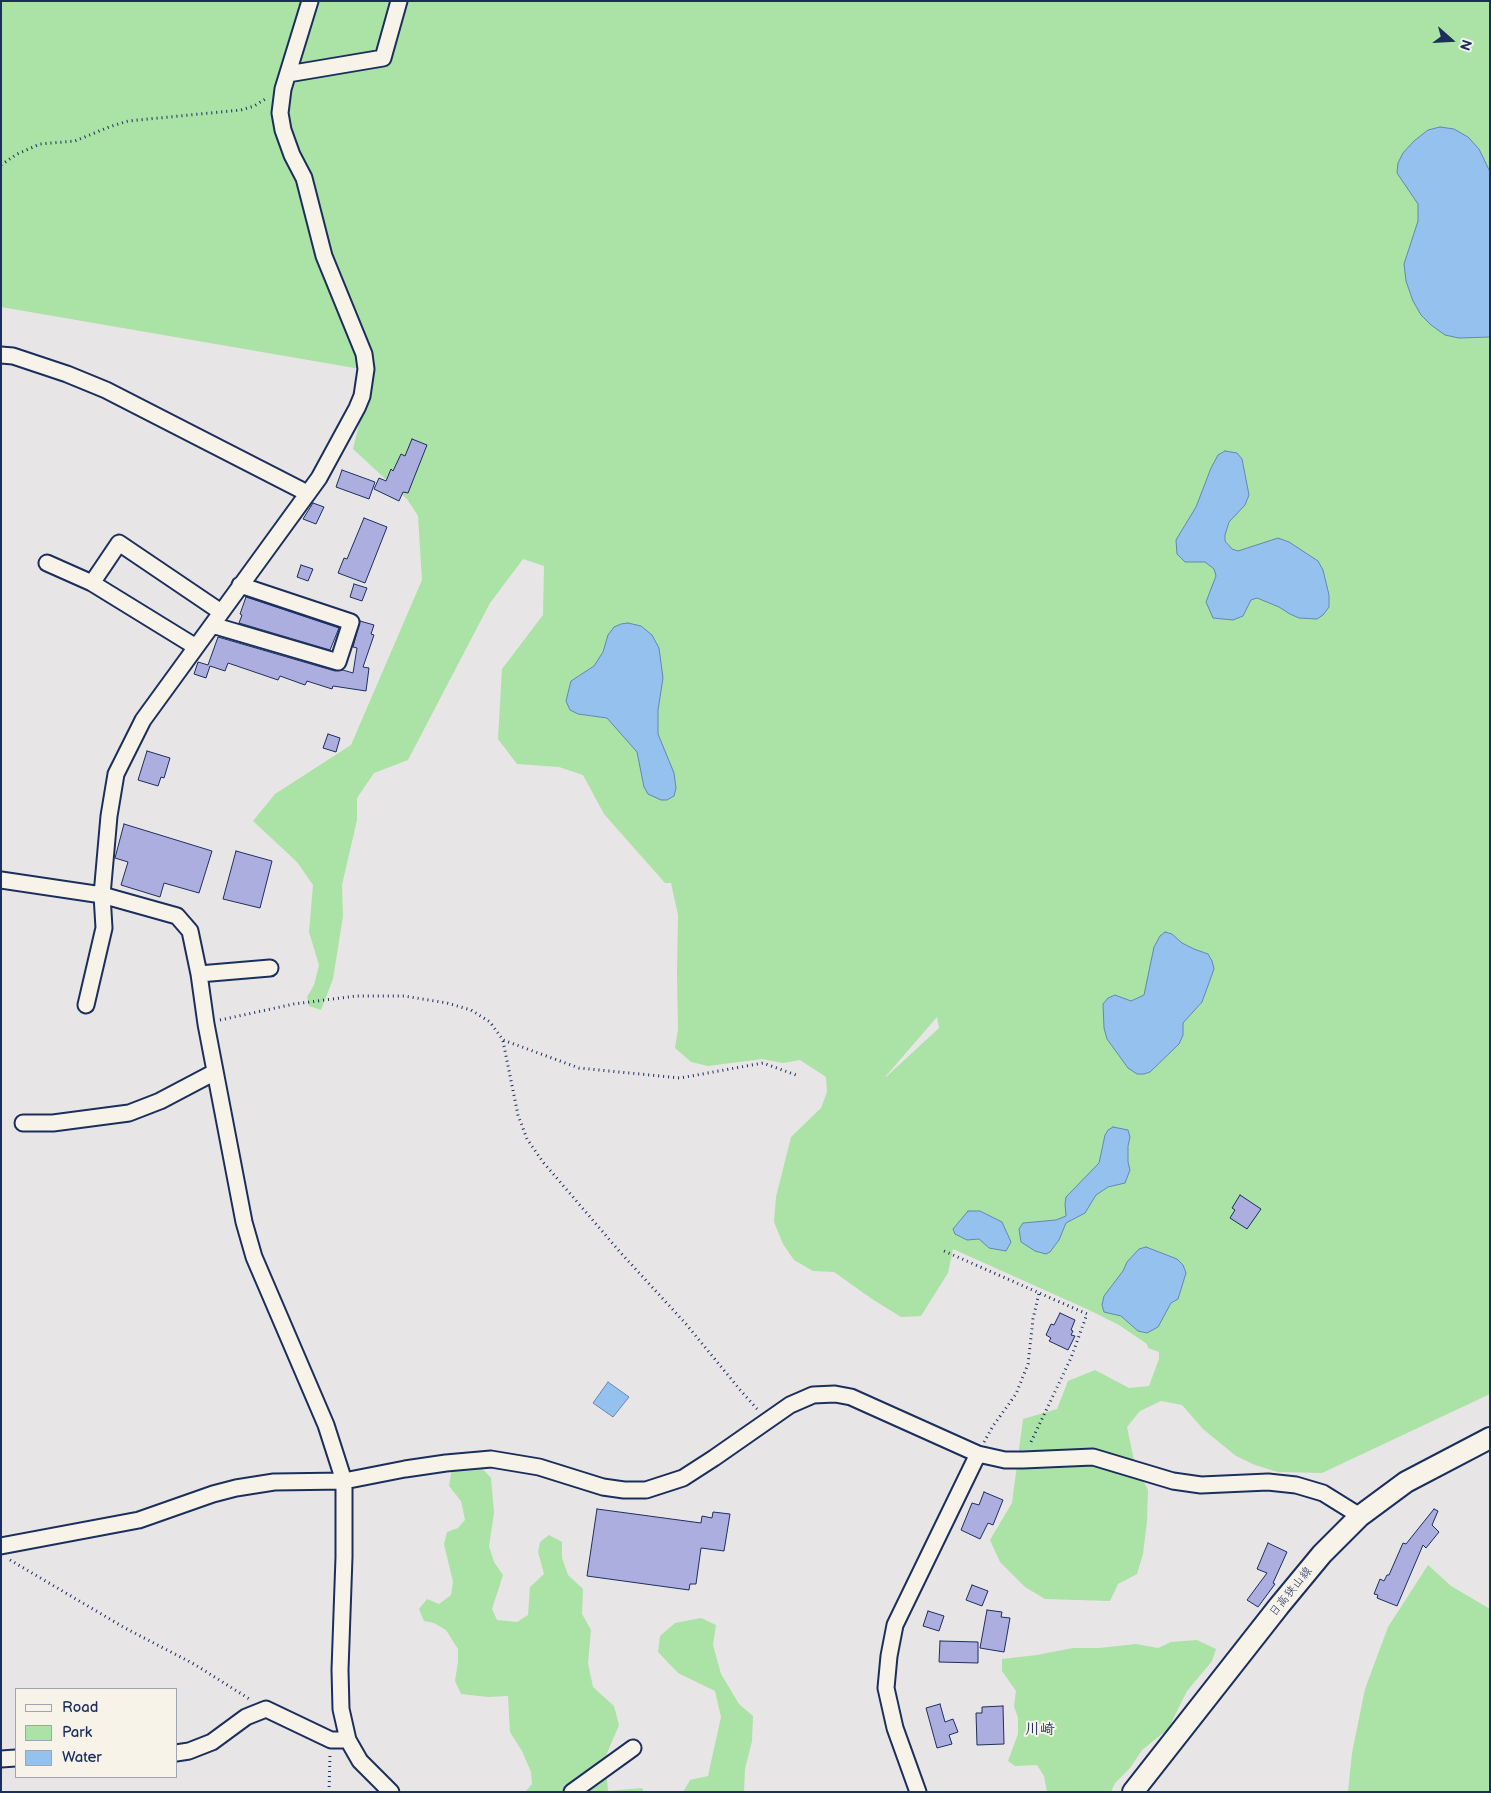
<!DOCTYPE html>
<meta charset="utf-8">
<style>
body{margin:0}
#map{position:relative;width:1491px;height:1793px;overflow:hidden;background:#e8e5e6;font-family:"Balsamiq Sans",sans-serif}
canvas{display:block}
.frame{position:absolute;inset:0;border:2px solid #1b2f5e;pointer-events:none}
.legend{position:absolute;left:15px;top:1688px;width:162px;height:90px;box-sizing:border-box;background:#f7f3e8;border:1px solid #9fa5b1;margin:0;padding:6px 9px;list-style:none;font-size:15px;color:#1b2f5e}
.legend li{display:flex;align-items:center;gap:10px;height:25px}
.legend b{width:25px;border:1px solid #9fa5b1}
.north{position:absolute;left:1426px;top:15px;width:50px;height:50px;-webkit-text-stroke:4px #f7f3e8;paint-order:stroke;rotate:109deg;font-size:14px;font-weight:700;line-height:20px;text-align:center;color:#1b2f5e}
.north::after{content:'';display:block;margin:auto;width:18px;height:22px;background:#1b2f5e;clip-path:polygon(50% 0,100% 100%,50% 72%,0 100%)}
</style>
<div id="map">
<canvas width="1491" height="1793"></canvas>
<div class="frame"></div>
<ul class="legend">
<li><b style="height:6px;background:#f7f3e8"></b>Road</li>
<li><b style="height:14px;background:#abe2a5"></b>Park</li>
<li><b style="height:14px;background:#95c1ef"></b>Water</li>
</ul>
<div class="north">N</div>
</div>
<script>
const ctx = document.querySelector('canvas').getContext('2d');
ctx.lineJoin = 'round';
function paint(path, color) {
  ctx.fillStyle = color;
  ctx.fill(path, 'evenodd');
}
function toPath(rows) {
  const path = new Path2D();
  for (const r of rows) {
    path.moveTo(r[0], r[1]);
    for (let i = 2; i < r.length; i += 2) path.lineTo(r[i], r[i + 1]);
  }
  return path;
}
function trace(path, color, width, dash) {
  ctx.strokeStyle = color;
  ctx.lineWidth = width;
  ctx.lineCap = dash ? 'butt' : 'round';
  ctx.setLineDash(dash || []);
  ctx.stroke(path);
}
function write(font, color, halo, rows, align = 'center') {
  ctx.font = font + ' "Balsamiq Sans","Klee One",sans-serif';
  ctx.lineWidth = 4;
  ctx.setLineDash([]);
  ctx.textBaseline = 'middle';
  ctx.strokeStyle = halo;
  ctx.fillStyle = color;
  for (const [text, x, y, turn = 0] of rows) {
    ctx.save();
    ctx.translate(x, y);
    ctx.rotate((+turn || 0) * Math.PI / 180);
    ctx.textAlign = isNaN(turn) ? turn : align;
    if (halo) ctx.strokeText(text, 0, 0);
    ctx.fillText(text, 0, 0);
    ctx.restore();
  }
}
const green = toPath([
 [1,1,1490,1,1490,1394,1322,1473,1278,1472,1255,1465,1236,1456,1203,1429,1182,1405,1161,1401,1140,1411,1127,1427,1135,1465,1148,1490,1147,1521,1143,1554,1137,1574,1118,1584,1110,1601,1045,1599,1025,1587,1000,1562,990,1540,1012,1503,1023,1419,1057,1409,1068,1381,1095,1370,1129,1388,1149,1386,1159,1359,1159,1352,1148,1348,1147,1344,1119,1325,1089,1310,953,1249,948,1273,921,1316,901,1317,872,1299,834,1272,813,1271,794,1260,783,1244,774,1222,776,1197,791,1137,821,1108,827,1092,826,1077,800,1060,783,1063,762,1059,708,1066,691,1062,675,1048,678,1029,677,974,678,915,671,883,665,883,604,814,583,775,559,767,517,764,498,739,502,669,543,615,544,566,523,559,490,603,408,760,374,773,357,798,357,820,342,885,343,916,333,979,321,1010,309,1006,307,997,314,985,319,965,309,932,313,885,297,862,253,821,275,794,351,745,422,580,418,516,407,499,353,449,372,371,1,307],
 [937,1017,939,1028,886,1077,886,1076],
 [478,1464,491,1478,494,1513,489,1546,494,1562,503,1575,492,1609,497,1620,517,1622,528,1615,530,1587,544,1574,538,1552,540,1542,549,1535,562,1542,562,1558,568,1575,583,1589,582,1614,591,1630,588,1663,593,1687,614,1706,619,1725,605,1758,608,1791,642,1788,644,1792,525,1792,532,1784,531,1772,522,1751,510,1732,508,1696,488,1697,461,1694,455,1681,458,1662,458,1649,446,1630,434,1623,424,1621,419,1609,427,1599,439,1604,451,1595,453,1582,444,1544,447,1532,458,1528,465,1520,461,1501,449,1486,452,1468],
 [1428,1565,1451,1586,1490,1609,1490,1792,1348,1792,1352,1753,1365,1689,1388,1627],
 [701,1618,716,1625,713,1645,721,1674,739,1704,753,1716,752,1741,745,1769,744,1792,683,1792,690,1780,708,1776,721,1717,715,1691,678,1673,658,1652,660,1636,675,1623],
 [1197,1640,1216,1649,1212,1661,1187,1691,1168,1729,1142,1750,1130,1768,1115,1783,1111,1792,1047,1792,1044,1776,1037,1765,1015,1766,1008,1761,1018,1734,1018,1718,1014,1706,1016,1691,1002,1671,1002,1659,1037,1655,1073,1648,1099,1648,1136,1644,1158,1648,1171,1642]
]);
const water = toPath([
 [1440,127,1454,129,1468,137,1479,149,1490,172,1490,337,1459,338,1445,335,1431,325,1421,315,1413,301,1406,281,1404,264,1418,221,1418,204,1397,173,1398,163,1403,153,1414,141,1428,130,1440,127],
 [1225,451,1237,453,1242,459,1249,495,1245,505,1229,522,1225,535,1225,541,1232,549,1238,551,1278,538,1289,542,1318,561,1323,570,1329,595,1329,607,1323,615,1317,619,1299,618,1290,614,1279,607,1257,598,1251,600,1243,616,1233,620,1213,618,1206,602,1216,576,1214,569,1205,562,1185,562,1177,554,1176,540,1196,507,1211,468,1218,455,1225,451],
 [628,623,641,626,652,635,659,648,663,678,658,710,658,734,674,773,676,788,674,796,667,800,661,800,648,794,644,787,637,752,607,718,578,714,570,710,566,701,571,681,594,666,603,652,608,635,614,627,621,624,628,623],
 [1165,932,1172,934,1182,943,1194,949,1208,954,1212,961,1214,969,1202,1002,1183,1023,1183,1035,1179,1044,1150,1072,1144,1074,1137,1074,1128,1068,1107,1039,1104,1028,1103,1004,1108,998,1115,995,1131,1001,1144,995,1154,947,1160,936,1165,932],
 [1113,1127,1128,1130,1130,1137,1128,1146,1128,1162,1130,1170,1125,1183,1108,1187,1096,1195,1085,1213,1066,1223,1059,1240,1050,1252,1046,1254,1035,1251,1021,1242,1019,1229,1023,1223,1056,1220,1066,1216,1065,1204,1066,1197,1099,1163,1105,1135,1108,1130,1113,1127],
 [968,1211,980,1211,1002,1222,1011,1242,1006,1251,989,1248,979,1239,967,1240,955,1234,953,1229,968,1211],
 [1146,1247,1177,1259,1183,1265,1186,1273,1178,1299,1171,1303,1158,1327,1147,1333,1138,1331,1121,1316,1104,1312,1102,1305,1104,1296,1123,1271,1127,1262,1139,1249,1146,1247],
 [608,1382,629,1397,613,1417,593,1403,608,1382]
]);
const building = toPath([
 [412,439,427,445,408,493,403,492,399,501,374,489,379,478,386,481,391,469,393,471,401,454,405,456,412,439],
 [342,470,375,482,369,499,336,487,342,470],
 [313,503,324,507,316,524,303,519,313,503],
 [364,518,387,527,365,583,338,573,344,558,347,559,364,518],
 [301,565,313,569,308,581,297,577,301,565],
 [354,584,367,588,362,601,350,597,354,584],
 [246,597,339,628,330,650,239,623,242,615,240,614,246,597],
 [360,621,374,625,371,634,374,635,363,667,369,668,366,691,333,686,332,689,307,681,305,685,280,676,278,680,228,663,225,671,210,666,206,678,194,674,198,662,208,665,218,637,335,671,343,670,353,673,357,648,353,647,360,621],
 [328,734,340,738,336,752,323,748,328,734],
 [147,751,170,758,164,778,161,777,158,786,138,780,147,751],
 [124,824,212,851,199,893,164,883,160,897,121,885,128,862,115,858,124,824],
 [236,851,272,861,260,908,223,899,236,851],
 [1240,1195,1261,1209,1247,1229,1230,1218,1235,1210,1232,1208,1240,1195],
 [1060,1313,1075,1320,1071,1330,1073,1331,1071,1335,1075,1336,1068,1350,1049,1341,1051,1338,1046,1335,1051,1324,1054,1325,1060,1313],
 [984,1492,1003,1500,993,1525,988,1523,980,1539,961,1530,972,1503,979,1505,984,1492],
 [597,1509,701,1523,702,1516,712,1518,713,1512,730,1514,724,1551,701,1548,696,1584,690,1584,689,1590,587,1576,597,1509],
 [1434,1509,1438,1511,1432,1525,1439,1532,1426,1548,1423,1545,1397,1606,1377,1598,1378,1595,1374,1594,1380,1579,1384,1581,1387,1575,1389,1575,1403,1543,1406,1544,1434,1509],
 [1268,1543,1287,1552,1273,1583,1275,1584,1258,1607,1247,1600,1267,1573,1257,1569,1268,1543],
 [972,1585,988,1591,982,1606,966,1600,972,1585],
 [987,1610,1002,1612,1001,1617,1010,1618,1004,1652,980,1648,987,1610],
 [928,1611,944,1616,939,1631,923,1626,928,1611],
 [940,1641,978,1642,978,1663,939,1662,940,1641],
 [940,1704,945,1722,953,1719,958,1732,949,1735,952,1744,937,1748,926,1708,940,1704],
 [1003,1706,1004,1744,977,1745,976,1713,982,1713,982,1707,1003,1706]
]);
const path = toPath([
 [1,165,17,154,40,144,75,141,109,127,128,121,241,110,254,106,267,98],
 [220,1020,294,1004,356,996,404,996,447,1003,471,1010,490,1022,503,1040,579,1068,680,1078,763,1063,796,1075],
 [503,1041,518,1115,527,1139,543,1162,620,1252,686,1324,741,1391,759,1411],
 [944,1251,1087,1314,1071,1358,1030,1444],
 [984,1442,993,1426,1016,1394,1028,1364,1033,1319,1039,1293],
 [10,1560,125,1628,194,1664,251,1700],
 [329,1792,330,1755]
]);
const minor = toPath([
 [288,74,383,58,399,1],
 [1,355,13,356,67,374,106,390,307,493],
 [47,563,92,583,196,647],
 [92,583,119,543,221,612],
 [212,625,338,662,351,622,240,585],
 [1,880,102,895,177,916,190,931,199,974,206,1024,244,1222,254,1257,326,1425,344,1481,344,1557,340,1670,341,1709,348,1740,360,1761,391,1792],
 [199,974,270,968],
 [86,1005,104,928,102,895,109,816,116,774,143,720,319,478,357,408,362,396,366,369,364,354,324,256,304,178,292,155,283,130,280,113,283,89,310,1],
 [23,1123,53,1123,129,1113,160,1101,215,1072],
 [1,1546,139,1520,213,1494,236,1488,274,1482,344,1481,405,1469,446,1463,491,1459,539,1467,603,1487,624,1490,646,1490,683,1478,714,1458,790,1405,813,1395,835,1394,851,1397,978,1454,1005,1460,1023,1460,1093,1457,1173,1481,1201,1485,1268,1482,1296,1485,1323,1493,1360,1516],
 [176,1753,189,1751,212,1742,246,1717,266,1709,331,1740,348,1740],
 [1,1759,16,1758],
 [572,1792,633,1748],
 [918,1792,895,1728,886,1688,889,1656,895,1625,978,1454]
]);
const major = toPath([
 [1133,1792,1279,1606,1322,1554,1360,1516,1406,1482,1490,1438]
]);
const streetNames = [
 ["日高狭山線",1291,1592,-51]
];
const quarterNames = [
 ["川崎",1040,1730]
];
paint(green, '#abe2a5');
paint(water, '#95c1ef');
trace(water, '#6487b5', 1);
paint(building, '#acaedf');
trace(building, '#1b2f5e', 1);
trace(minor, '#1b2f5e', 19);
trace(major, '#1b2f5e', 24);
trace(path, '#1b2f5e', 3, [1, 4]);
trace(minor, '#f7f3e8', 15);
trace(major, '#f7f3e8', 20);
write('12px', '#1b2f5e', '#f7f3e8', streetNames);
write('bold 15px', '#1b2f5e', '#f7f3e8', quarterNames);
</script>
